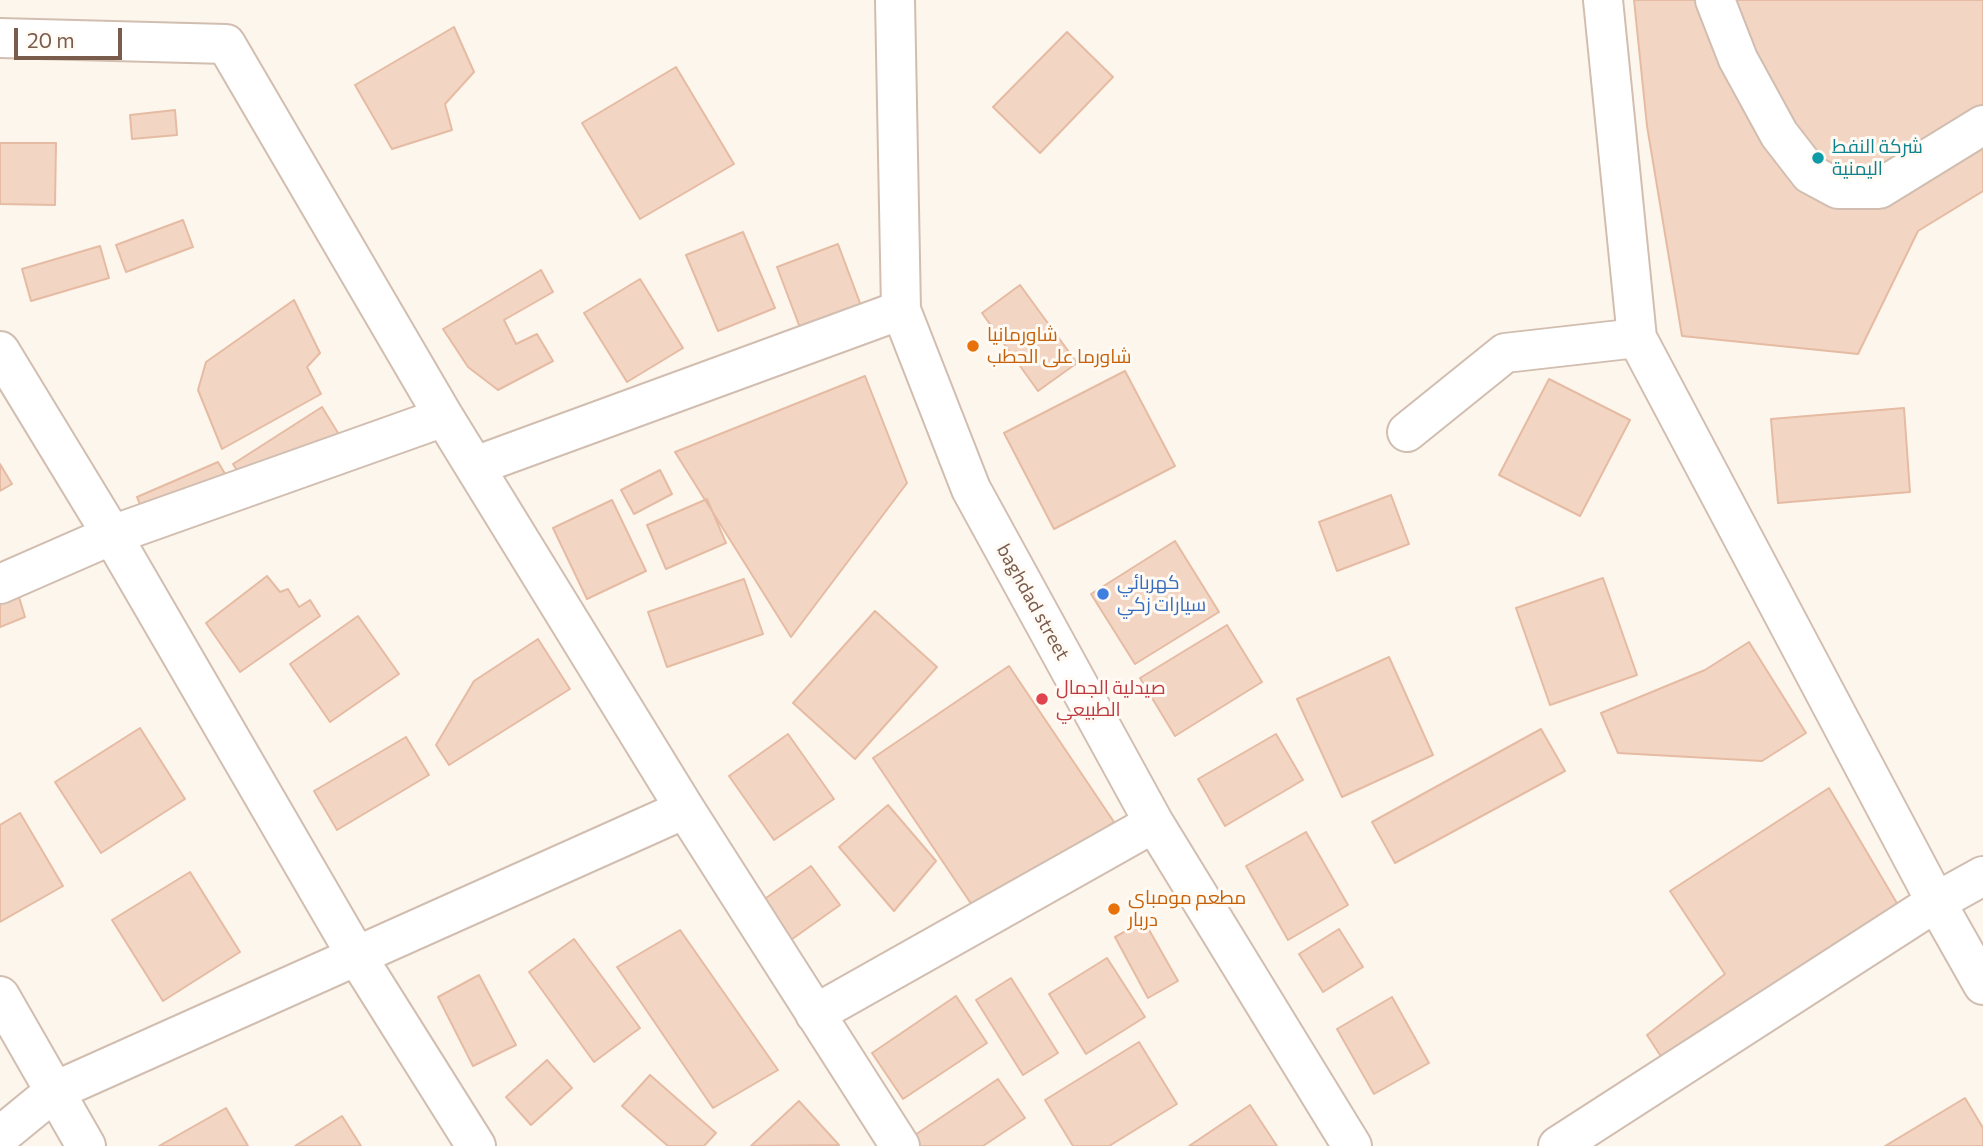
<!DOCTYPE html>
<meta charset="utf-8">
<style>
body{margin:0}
#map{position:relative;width:1983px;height:1146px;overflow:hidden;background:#fdf6ec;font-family:Commissioner,sans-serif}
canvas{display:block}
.scale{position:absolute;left:14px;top:28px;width:108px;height:32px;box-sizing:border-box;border:4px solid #7a5c4d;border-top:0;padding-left:9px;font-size:21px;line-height:24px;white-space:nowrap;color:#7a5c4d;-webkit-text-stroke:5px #fffaf3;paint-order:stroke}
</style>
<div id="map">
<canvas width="1983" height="1146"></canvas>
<div class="scale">20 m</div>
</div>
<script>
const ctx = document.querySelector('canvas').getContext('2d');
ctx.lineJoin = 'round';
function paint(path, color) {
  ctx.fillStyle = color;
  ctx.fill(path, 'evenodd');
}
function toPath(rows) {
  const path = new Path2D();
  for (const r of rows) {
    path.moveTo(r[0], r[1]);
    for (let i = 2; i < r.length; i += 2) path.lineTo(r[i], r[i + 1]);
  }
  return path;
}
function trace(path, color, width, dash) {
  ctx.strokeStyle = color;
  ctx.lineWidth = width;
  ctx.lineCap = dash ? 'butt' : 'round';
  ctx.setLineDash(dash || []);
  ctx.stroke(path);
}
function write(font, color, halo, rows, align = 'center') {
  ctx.font = font + ' Commissioner,Cairo,sans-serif';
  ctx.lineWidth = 6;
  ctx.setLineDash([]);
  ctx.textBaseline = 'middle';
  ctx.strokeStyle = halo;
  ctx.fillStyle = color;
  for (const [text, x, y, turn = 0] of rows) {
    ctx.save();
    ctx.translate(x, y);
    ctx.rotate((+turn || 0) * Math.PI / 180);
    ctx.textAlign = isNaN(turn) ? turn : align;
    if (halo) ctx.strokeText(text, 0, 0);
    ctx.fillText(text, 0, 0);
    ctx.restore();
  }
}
const building = toPath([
 [1634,0,1983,0,1983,191,1918,231,1858,354,1682,336,1647,126,1634,0],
 [454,27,474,72,445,104,452,130,392,149,355,85,454,27],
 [1067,32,1113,77,1040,153,993,107,1067,32],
 [676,67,734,164,640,219,582,123,676,67],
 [175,110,177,135,132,139,130,115,175,110],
 [0,143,56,143,55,205,0,204,0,143],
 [183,220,193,247,126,272,116,245,183,220],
 [743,232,775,308,718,331,686,255,743,232],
 [838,244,863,311,802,333,777,267,838,244],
 [100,246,109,278,31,301,22,269,100,246],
 [541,270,553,292,504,320,516,344,537,334,553,361,498,390,468,367,443,329,541,270],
 [640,279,683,348,627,382,584,313,640,279],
 [1020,285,1077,363,1038,391,982,313,1020,285],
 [294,300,320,353,307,367,321,394,222,449,198,390,206,362,294,300],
 [1125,371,1175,466,1054,529,1004,433,1125,371],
 [865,376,907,483,791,637,675,452,865,376],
 [1549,379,1630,420,1580,516,1499,475,1549,379],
 [322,407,343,441,254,498,233,464,322,407],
 [1904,408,1910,492,1778,503,1771,419,1904,408],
 [218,462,234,489,146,520,137,497,218,462],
 [0,464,12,484,0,491,0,464],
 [660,470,672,494,634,514,621,490,660,470],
 [1391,495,1409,544,1337,571,1319,522,1391,495],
 [707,499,726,543,666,569,647,525,707,499],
 [612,500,646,571,587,599,553,528,612,500],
 [1175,541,1219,612,1135,664,1091,594,1175,541],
 [0,570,12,574,25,617,0,627,0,570],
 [267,576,280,592,288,589,299,607,310,600,320,616,240,672,206,623,267,576],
 [1603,578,1637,675,1550,705,1516,608,1603,578],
 [744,579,763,634,667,667,648,612,744,579],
 [875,611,937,667,855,759,793,703,875,611],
 [358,616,399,674,330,722,290,664,358,616],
 [1227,625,1262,682,1175,736,1140,678,1227,625],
 [538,639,570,689,449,765,436,745,474,681,538,639],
 [1749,642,1806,733,1762,761,1618,753,1601,713,1705,670,1749,642],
 [1389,657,1433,755,1342,797,1297,699,1389,657],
 [1009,666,1114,822,978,914,873,758,1009,666],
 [140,728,185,799,101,853,55,782,140,728],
 [1541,729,1565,771,1395,863,1372,822,1541,729],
 [788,734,834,799,774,840,729,776,788,734],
 [1276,734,1303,780,1225,826,1198,779,1276,734],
 [406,737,429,775,337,830,314,791,406,737],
 [1829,788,1898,905,1662,1058,1647,1035,1725,974,1670,891,1829,788],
 [888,805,936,861,894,911,839,847,888,805],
 [20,813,63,886,0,922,0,825,20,813],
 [1306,832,1348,905,1288,940,1246,866,1306,832],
 [811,866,840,905,788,942,759,903,811,866],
 [190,872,240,952,163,1001,112,920,190,872],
 [1144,921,1178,981,1148,998,1115,937,1144,921],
 [1339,929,1363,967,1323,992,1299,954,1339,929],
 [680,930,778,1070,713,1108,617,967,680,930],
 [574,939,640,1028,594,1062,529,972,574,939],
 [1107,958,1145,1017,1086,1054,1049,994,1107,958],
 [479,975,516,1045,473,1066,438,997,479,975],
 [1011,978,1058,1053,1023,1075,976,1000,1011,978],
 [956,996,987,1043,903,1099,872,1053,956,996],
 [1392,997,1429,1063,1374,1094,1337,1029,1392,997],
 [1139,1042,1177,1104,1109,1146,1073,1146,1045,1100,1139,1042],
 [547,1060,572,1088,531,1125,506,1097,547,1060],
 [650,1075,716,1133,704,1146,668,1146,622,1106,650,1075],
 [998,1079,1025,1118,983,1146,917,1146,912,1137,998,1079],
 [1965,1098,1983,1128,1983,1146,1885,1146,1965,1098],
 [799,1101,839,1145,751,1146,799,1101],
 [1250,1105,1277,1146,1189,1146,1250,1105],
 [226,1108,248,1146,159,1146,226,1108],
 [342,1116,361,1146,295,1146,342,1116]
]);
const minor = toPath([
 [895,0,901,310,971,489,1154,823,1352,1146],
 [1603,0,1637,338,1936,902,1983,985],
 [1715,0,1738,59,1779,134,1810,174,1838,189,1879,189,1983,125],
 [0,38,226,44,444,417,685,809,900,1146],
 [0,351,112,535,356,955,476,1146],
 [1407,432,1505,353,1637,338],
 [475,466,901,310],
 [0,584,112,535,444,417],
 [0,996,86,1146],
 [815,1014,1154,823],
 [0,1136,55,1091,685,809],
 [1558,1146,1936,902,1983,876]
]);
const markers = [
 [1818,158,7,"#0f9aa8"],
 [973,346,7,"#e8710a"],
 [1103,594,7,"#3f7fe0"],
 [1042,699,7,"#e0444e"],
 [1114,909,7,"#e8710a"]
];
const cultureNames = [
 ["شركة النفط",1832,147],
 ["اليمنية",1832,169]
];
const foodNames = [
 ["شاورمانيا",987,335],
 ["شاورما على الحطب",987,357],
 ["مطعم مومباي",1128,898],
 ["دربار",1128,920]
];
const shopNames = [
 ["كهربائي",1117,583],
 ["سيارات زكي",1117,605]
];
const streetNames = [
 ["baghdad street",1033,602,61]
];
const healthNames = [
 ["صيدلية الجمال",1056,688],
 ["الطبيعي",1056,710]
];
paint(building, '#f3d5c3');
trace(building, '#e6bba3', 2);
trace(minor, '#d1beb0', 42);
trace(minor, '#fff', 38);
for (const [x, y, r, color] of markers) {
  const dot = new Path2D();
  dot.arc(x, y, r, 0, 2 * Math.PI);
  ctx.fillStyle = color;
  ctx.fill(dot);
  trace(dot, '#fffaf3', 2.5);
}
write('19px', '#0d838f', '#fffaf3', cultureNames, 'left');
write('19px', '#c56008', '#fffaf3', foodNames, 'left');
write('19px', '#366cbe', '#fffaf3', shopNames, 'left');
write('19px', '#7a5c4d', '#fffaf3', streetNames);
write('19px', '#be3a42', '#fffaf3', healthNames, 'left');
</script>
